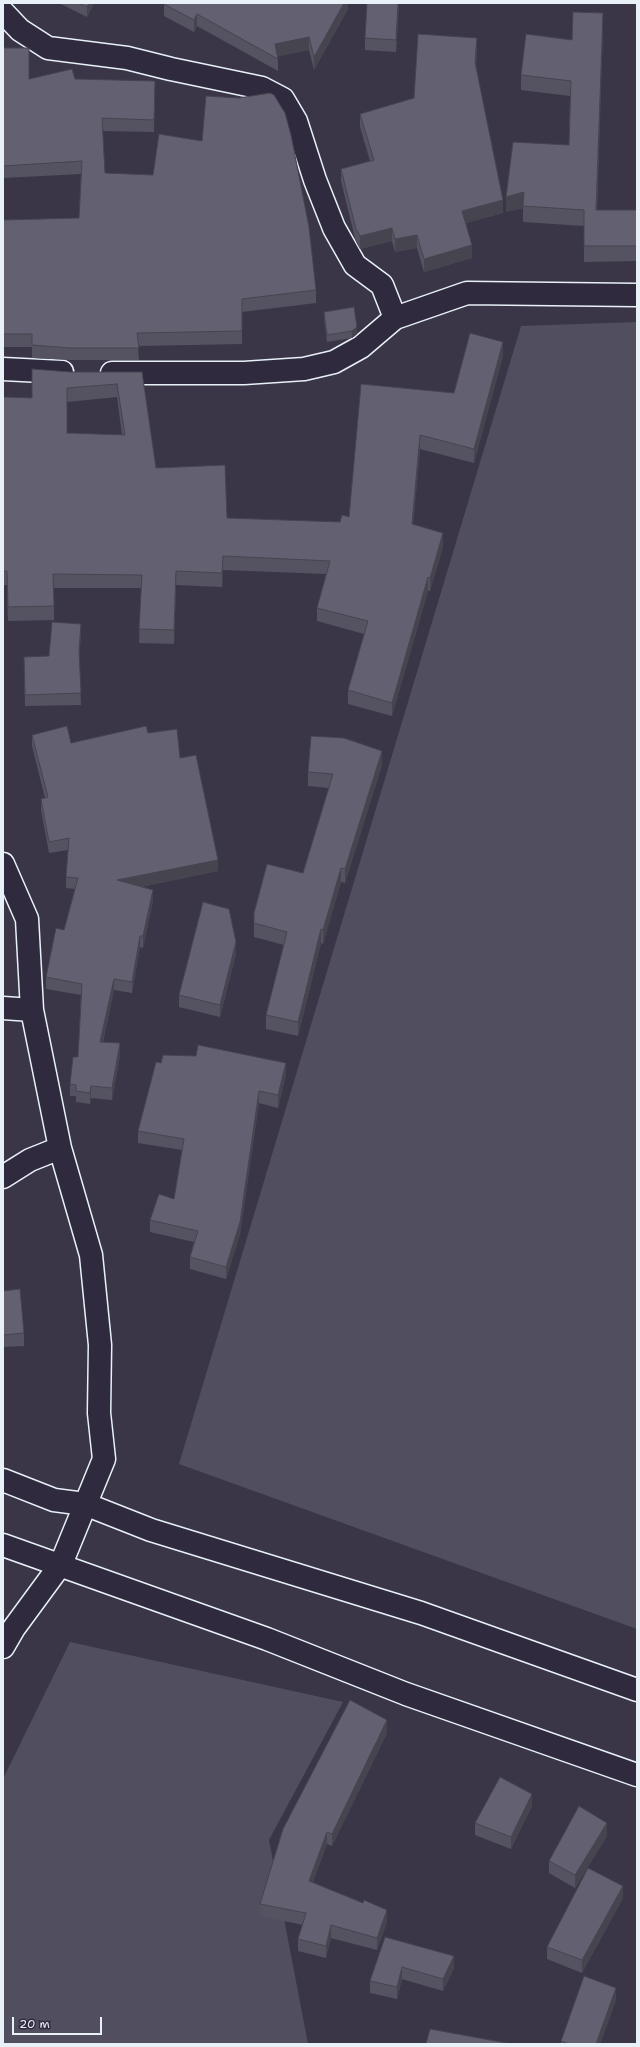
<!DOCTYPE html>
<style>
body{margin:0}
#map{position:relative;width:640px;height:2047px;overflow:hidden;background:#3a3648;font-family:"Shantell Sans",sans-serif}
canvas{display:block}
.frame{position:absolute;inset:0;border:4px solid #e8f1f8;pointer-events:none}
.scale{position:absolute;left:12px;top:2017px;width:90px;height:18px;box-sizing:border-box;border:2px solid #e8f1f8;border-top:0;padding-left:5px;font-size:12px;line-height:14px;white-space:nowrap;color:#e8f1f8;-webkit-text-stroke:3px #2f2a3d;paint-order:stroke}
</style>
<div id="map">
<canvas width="640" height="2047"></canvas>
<div class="frame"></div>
<div class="scale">20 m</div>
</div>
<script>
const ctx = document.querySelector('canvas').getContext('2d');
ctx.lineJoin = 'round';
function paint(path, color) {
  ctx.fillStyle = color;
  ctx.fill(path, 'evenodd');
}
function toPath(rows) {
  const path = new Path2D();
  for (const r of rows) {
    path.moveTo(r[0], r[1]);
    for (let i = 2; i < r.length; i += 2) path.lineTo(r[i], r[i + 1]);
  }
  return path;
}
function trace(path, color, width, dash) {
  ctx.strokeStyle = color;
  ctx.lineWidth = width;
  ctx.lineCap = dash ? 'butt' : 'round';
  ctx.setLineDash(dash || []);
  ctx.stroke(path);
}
const green = toPath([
 [637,322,637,1629,179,1464,521,326],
 [70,1642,343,1702,269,1840,308,2044,3,2044,3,1779]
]);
const minor = toPath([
 [3,12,20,30,48,48,127,58,171,69,262,88,283,99,296,121,315,180,334,228,355,265,382,285,395,318],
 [3,369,62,372],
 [112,373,244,373,304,369,334,362,361,347,395,318,467,293,637,295],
 [3,864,27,919,32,1010,60,1148,91,1255,100,1345,99,1413,104,1459,61,1564,14,1628,3,1647],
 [3,1008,32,1010],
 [3,1177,30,1160,60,1148],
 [3,1480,54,1500,85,1504,151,1530,421,1613,637,1690]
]);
const tertiary = toPath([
 [3,1545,267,1639,406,1694,637,1775]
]);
const wall = toPath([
 [59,3,94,3,87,17],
 [348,3,348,9,314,70,309,50,278,56,278,71,197,26,194,32,164,16,164,4],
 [399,3,396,52,365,50,365,38],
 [603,29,597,210,637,210,637,261,584,262,584,226,523,222,523,208,506,212,569,145,570,96,521,90,521,75,572,40],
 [3,48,29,79,75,79,155,94,154,132,102,131,105,173,316,290,316,303,242,312,242,344,138,346,139,360,71,360,32,358,32,347,3,347,3,220,79,218,81,174,3,178],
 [477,51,476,66,503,213,466,223,472,258,424,272,417,248,395,252,392,241,360,249,356,242,341,181,341,169,370,161,360,127,360,114,414,98],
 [324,312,357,334,352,338,327,342,324,318],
 [503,356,474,463,420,449,413,525,443,547,430,591,428,591,392,716,348,704,348,690,364,634,317,621,317,608,326,574,223,570,222,587,176,585,174,644,139,643,141,588,54,588,54,620,8,621,7,585,3,585,3,397,32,398,71,372,142,372,156,468,227,518,340,522,349,517,454,393],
 [117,397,122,435,67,433,67,402],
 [81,635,79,657,81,705,25,706,24,668,49,656],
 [148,733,180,758,218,871,141,887,153,901,143,948,140,947,132,993,114,990,103,1042,120,1055,112,1100,91,1098,90,1104,76,1102,76,1096,70,1096,70,1084,78,1057,81,995,46,989,46,977,64,930,75,889,66,888,66,877,68,850,49,853,41,810,41,799,45,798,32,746,32,735,71,743],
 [382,765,345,883,341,882,323,944,321,943,298,1036,266,1029,266,1015,284,945,254,937,254,913,303,873,329,788,308,786,308,772],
 [236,954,220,1017,179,1007,179,995],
 [161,1063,286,1075,278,1108,259,1103,240,1234,226,1279,190,1269,190,1257,194,1242,150,1232,150,1220,174,1199,182,1150,138,1143,138,1131],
 [3,1291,24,1333,24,1346,3,1347],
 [387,1733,332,1846,327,1844,313,1882,387,1922,377,1950,331,1938,326,1958,298,1951,298,1939,303,1925,260,1916,260,1904],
 [532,1806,511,1849,475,1835,475,1823],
 [607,1836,575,1888,549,1873,549,1861],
 [623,1898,582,1973,547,1959,547,1947],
 [385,1937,454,1968,443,1991,402,1979,397,1999,370,1993,370,1981],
 [616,2000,600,2044,561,2044,561,2041]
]);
const shadedWall = toPath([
 [89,3,94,3,87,17,87,7],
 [344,3,348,3,348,9,314,70,314,57],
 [398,3,399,3,396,52,396,40],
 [603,13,603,29,596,225,596,210],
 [197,14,197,26,194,32,194,20],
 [309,37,309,50,275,57,275,44],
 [477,38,477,51,475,75,475,62],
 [524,192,523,208,506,212,506,197],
 [503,200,503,213,462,224,462,211],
 [392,228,392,241,360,249,360,236],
 [417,235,417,248,395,252,395,239],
 [472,245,472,258,424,272,424,259],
 [357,327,357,334,352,338,352,331],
 [503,342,503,356,474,463,474,449],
 [420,435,420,449,412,538,412,524],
 [443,533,443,547,430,591,430,578],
 [223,556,223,570,222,587,222,573],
 [176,571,176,585,174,644,174,630],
 [428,577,428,591,392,716,392,703],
 [81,624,81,635,79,661,79,650],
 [382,751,382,765,345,883,345,869],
 [218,860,218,871,117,892,117,880],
 [341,868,341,882,323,944,323,930],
 [153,890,153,901,143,948,143,936],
 [321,929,321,943,298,1036,298,1022],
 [140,936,140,947,132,993,132,982],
 [236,942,236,954,220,1017,220,1005],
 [114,979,114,990,100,1053,100,1042],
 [120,1043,120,1055,112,1100,112,1088],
 [286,1063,286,1075,278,1108,278,1095],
 [91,1086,91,1098,90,1104,90,1093],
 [259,1091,259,1103,240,1234,226,1279,226,1267],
 [387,1720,387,1733,332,1846,332,1834],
 [532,1794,532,1806,511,1849,511,1837],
 [607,1823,607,1836,575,1888,575,1875],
 [327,1832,327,1844,309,1893,309,1881],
 [623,1886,623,1898,582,1973,582,1960],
 [387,1910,387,1922,377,1950,377,1938],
 [331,1925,331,1938,326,1958,326,1946],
 [454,1956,454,1968,443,1991,443,1979],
 [402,1967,402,1979,397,1999,397,1987],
 [616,1988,616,2000,600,2044,596,2044]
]);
const building = toPath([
 [79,3,89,3,87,7,79,3],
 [165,3,344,3,314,57,309,37,275,44,278,59,197,14,194,20,164,4,165,3],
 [367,3,398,3,396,40,365,38,367,3],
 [573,12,603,13,596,210,637,210,637,246,584,246,584,210,523,206,524,192,506,197,513,142,569,145,571,81,521,75,526,34,572,40,573,12],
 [418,34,477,38,475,62,503,200,462,211,472,245,424,259,417,235,395,239,392,228,360,236,356,229,341,169,374,160,360,114,414,98,418,34],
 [3,48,29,48,29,79,72,69,75,79,155,81,154,120,102,118,105,173,153,175,159,134,202,141,206,96,239,98,270,93,274,95,285,113,291,135,309,227,316,290,242,299,242,331,137,333,139,348,71,348,32,345,32,334,3,334,3,220,79,218,82,161,3,166,3,48],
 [354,307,357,327,352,331,327,335,324,312,354,307],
 [470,333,503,342,474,449,420,435,412,524,443,533,430,578,428,577,392,703,348,690,368,621,317,608,330,561,223,556,222,573,176,571,174,630,139,629,142,575,53,574,54,606,8,607,7,571,3,571,3,397,32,398,32,369,71,372,142,372,156,468,225,465,227,518,340,522,342,515,349,517,361,384,454,393,470,333],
 [117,384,125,435,67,433,67,388,117,384],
 [52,622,81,624,79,650,81,693,25,695,24,657,49,656,52,622],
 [67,726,71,743,146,726,148,733,177,729,180,758,196,755,218,860,117,880,153,890,143,936,140,936,132,982,114,979,100,1042,120,1043,112,1088,91,1086,90,1093,76,1091,76,1085,70,1084,73,1057,78,1057,82,984,46,977,56,928,64,930,78,878,66,877,69,838,49,842,41,799,48,797,32,735,67,726],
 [311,736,344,738,382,751,345,869,341,868,323,930,321,929,298,1022,266,1015,287,932,254,923,254,913,267,864,303,873,333,774,308,772,311,736],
 [203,902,229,909,236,942,220,1005,179,995,203,902],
 [198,1045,286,1063,278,1095,259,1091,240,1222,226,1267,190,1257,198,1231,150,1220,159,1194,174,1199,184,1139,138,1131,156,1062,161,1063,163,1055,196,1056,198,1045],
 [20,1289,24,1333,3,1335,3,1291,20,1289],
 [350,1700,387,1720,332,1834,327,1832,309,1881,363,1903,364,1900,387,1910,377,1938,331,1925,326,1946,298,1939,306,1913,260,1904,283,1829,350,1700],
 [500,1777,532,1794,511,1837,475,1823,500,1777],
 [579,1806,607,1823,575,1875,549,1861,579,1806],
 [588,1868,623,1886,582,1960,547,1947,588,1868],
 [385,1937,454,1956,443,1979,402,1967,397,1987,370,1981,385,1937],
 [584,1976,616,1988,596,2044,569,2044,561,2041,584,1976],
 [430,2029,512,2044,426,2044,430,2029]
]);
paint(green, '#504e5f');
trace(minor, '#e8f1f8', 25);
trace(tertiary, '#e8f1f8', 25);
trace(minor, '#2f2a3d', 22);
trace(tertiary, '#2f2a3d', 22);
paint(wall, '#555361');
paint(shadedWall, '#45444f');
paint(building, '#636171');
trace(building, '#45444f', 1);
</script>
